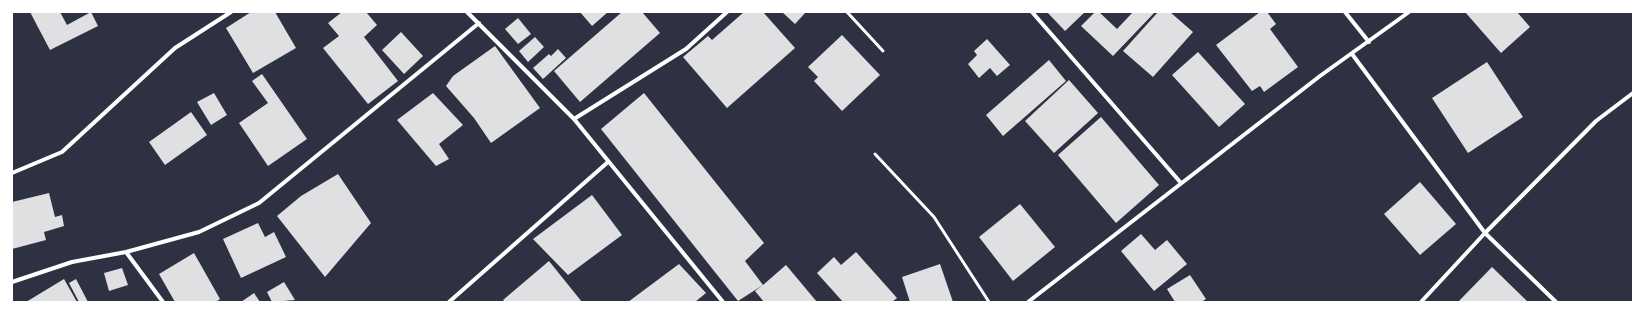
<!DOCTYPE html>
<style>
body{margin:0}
#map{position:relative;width:1645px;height:314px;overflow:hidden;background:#2d3142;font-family:"Archivo Narrow",sans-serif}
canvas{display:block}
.frame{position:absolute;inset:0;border:13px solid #fff;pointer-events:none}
</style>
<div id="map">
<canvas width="1645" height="314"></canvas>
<div class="frame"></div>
</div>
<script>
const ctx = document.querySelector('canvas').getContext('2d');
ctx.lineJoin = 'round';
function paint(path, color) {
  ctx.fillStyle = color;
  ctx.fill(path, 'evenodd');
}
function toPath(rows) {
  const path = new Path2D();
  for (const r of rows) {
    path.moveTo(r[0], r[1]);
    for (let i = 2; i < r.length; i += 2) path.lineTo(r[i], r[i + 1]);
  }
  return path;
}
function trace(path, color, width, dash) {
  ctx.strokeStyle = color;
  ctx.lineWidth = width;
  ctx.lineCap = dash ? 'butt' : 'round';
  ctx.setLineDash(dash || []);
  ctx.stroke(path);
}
const building = toPath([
 [30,12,60,12,67,25,91,12,98,26,50,50],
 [251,12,275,12,296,48,253,73,226,28],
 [342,12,366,12,377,25,364,37,398,81,368,104,323,48,339,36,328,23],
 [580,12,608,12,592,26],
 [622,12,642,12,660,33,580,102,554,71],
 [744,12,763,12,795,48,727,108,683,57,708,36,712,40],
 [782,12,806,12,795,24],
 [1047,12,1085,12,1065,31],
 [1095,12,1099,12,1117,29,1133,12,1155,12,1113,56,1081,26],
 [1158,12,1170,12,1193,32,1153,77,1123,51],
 [1260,12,1267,12,1276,24,1270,29,1298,67,1264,92,1260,86,1252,91,1216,45],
 [1465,12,1517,12,1530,27,1501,53],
 [518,18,531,34,518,44,505,29],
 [401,32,423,56,404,74,382,50],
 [842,35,880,75,842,111,814,81,818,77,808,67],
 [535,37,544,47,528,62,519,51],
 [987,39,1010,65,997,76,990,68,979,78,968,64,977,55,974,51],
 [495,46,540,108,491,143,474,118,446,86,453,76],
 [558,49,566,58,543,79,533,68,549,54,551,56],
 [1198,52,1245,104,1219,127,1172,75],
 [1049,60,1066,81,1003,136,986,115],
 [1487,62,1523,117,1468,153,1432,98],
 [262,74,307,139,268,166,239,123,268,103,252,81],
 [1069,80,1098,113,1054,153,1025,121],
 [214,93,227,115,211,125,197,102],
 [433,93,463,125,439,144,449,159,436,166,397,120],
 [644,93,764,243,745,261,763,285,786,265,817,302,764,302,755,291,763,285,738,301,601,129],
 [191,112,207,135,165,165,149,142],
 [1101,117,1159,185,1116,223,1058,155],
 [338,174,371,223,325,277,277,216,301,196],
 [1420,182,1456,224,1420,255,1384,214],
 [49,193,55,217,62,215,64,226,44,232,46,240,12,249,12,202],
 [592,195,622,235,568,275,533,239],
 [1020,204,1055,247,1013,281,979,237],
 [258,223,265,237,274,232,286,257,241,278,223,239],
 [1141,234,1155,250,1167,240,1187,264,1154,291,1121,251],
 [856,252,897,298,892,302,843,302,817,273,834,257,841,265],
 [194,253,220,299,216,302,175,302,159,274],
 [549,261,582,302,505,302,503,300],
 [679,264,706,293,695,302,628,302],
 [940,264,953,302,910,302,902,277],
 [1492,267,1528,302,1458,302],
 [122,268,128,285,109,291,104,273],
 [1190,275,1206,299,1201,302,1175,302,1167,289],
 [64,279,77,302,26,302],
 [76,279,88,302,79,302,69,283],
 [284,282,295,300,272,302,267,292],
 [254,293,260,302,241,302]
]);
const service = toPath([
 [847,12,883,51],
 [875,154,934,217,989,302]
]);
const minor = toPath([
 [467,12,574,119,723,302],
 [1032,12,1181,183],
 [1345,12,1369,42],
 [1352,54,1485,233,1421,302],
 [574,119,686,49,727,12],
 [12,173,62,152,175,48,231,12],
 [126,252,163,302],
 [12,282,72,262,126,252,199,232,259,203,479,23],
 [449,302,608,162],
 [1028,302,1320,76,1409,12],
 [1556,302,1485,233,1596,121,1633,93]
]);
paint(building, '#e0e0e3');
trace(service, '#fff', 3);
trace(minor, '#fff', 4);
</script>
